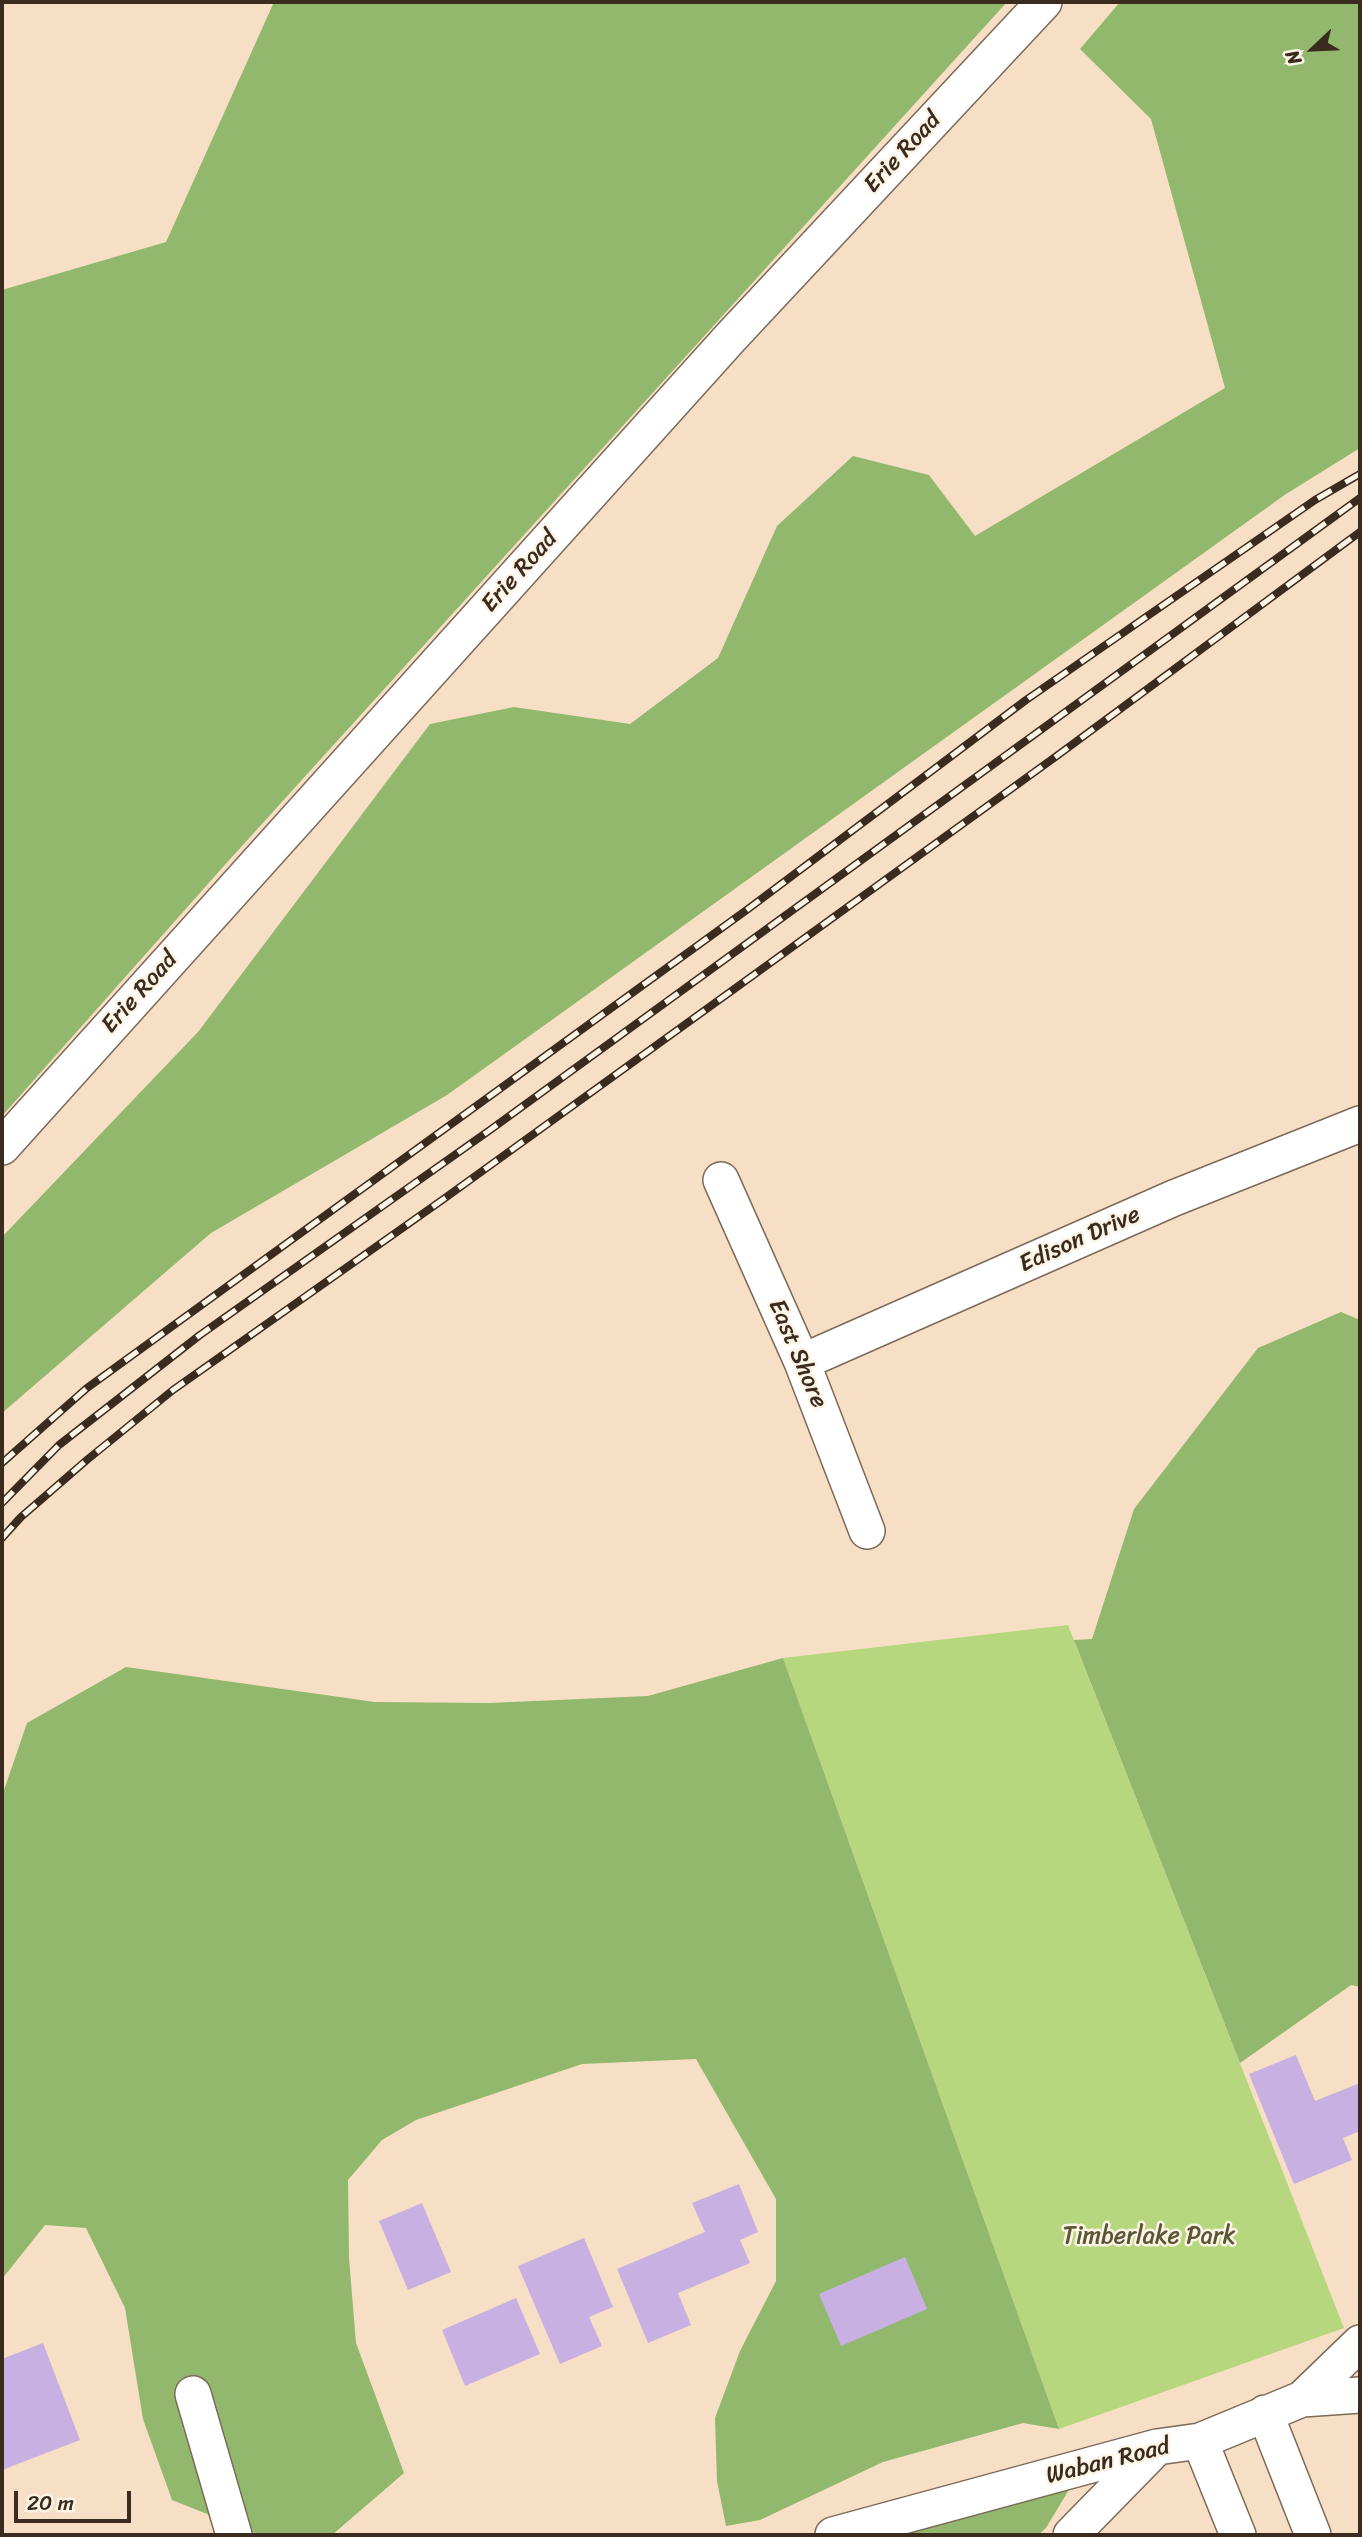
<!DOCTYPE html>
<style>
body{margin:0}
#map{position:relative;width:1362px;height:2537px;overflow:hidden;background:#f6dfc4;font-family:Sriracha,sans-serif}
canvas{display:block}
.frame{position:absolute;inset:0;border:4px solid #3b2a1e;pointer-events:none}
.north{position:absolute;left:1278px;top:14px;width:70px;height:70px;-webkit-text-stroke:5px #fcf5e5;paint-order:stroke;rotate:247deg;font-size:19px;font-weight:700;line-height:28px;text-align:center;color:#3b2a1e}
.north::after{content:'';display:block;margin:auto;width:24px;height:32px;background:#3b2a1e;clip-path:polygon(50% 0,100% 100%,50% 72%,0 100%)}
.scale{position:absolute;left:14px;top:2491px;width:117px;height:32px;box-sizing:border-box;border:4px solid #3b2a1e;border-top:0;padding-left:9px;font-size:21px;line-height:24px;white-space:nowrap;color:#3b2a1e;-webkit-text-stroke:5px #fcf5e5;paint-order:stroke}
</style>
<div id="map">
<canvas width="1362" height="2537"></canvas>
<div class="frame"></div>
<div class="north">N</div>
<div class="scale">20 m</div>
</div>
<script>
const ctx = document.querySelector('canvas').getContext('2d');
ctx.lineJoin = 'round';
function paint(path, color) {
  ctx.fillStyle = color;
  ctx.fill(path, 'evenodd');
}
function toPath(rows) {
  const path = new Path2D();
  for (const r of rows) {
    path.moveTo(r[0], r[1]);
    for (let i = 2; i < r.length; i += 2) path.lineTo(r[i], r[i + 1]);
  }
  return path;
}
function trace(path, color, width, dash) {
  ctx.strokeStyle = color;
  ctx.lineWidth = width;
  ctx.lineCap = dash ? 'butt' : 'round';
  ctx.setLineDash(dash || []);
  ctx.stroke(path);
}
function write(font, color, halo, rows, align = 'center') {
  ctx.font = font + ' Sriracha,sans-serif';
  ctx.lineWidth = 5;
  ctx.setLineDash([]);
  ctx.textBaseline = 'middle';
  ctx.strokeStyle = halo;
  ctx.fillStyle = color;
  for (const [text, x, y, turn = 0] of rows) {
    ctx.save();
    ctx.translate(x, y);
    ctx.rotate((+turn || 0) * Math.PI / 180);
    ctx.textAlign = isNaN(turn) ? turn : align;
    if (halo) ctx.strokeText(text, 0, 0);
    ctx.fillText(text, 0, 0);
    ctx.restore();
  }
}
const green = toPath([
 [1068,1625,1344,2328,1059,2429,783,1658]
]);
const forest = toPath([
 [274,2,1007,2,222,868,2,1116,2,290,166,242],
 [1120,2,1360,2,1360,448,1286,494,447,1095,211,1233,2,1413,2,1237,198,1032,430,724,514,707,630,724,718,658,777,526,853,456,929,475,975,536,1225,388,1151,119,1080,49],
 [1341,1312,1360,1320,1360,1987,1351,1985,1240,2063,1074,1640,1092,1639,1134,1509,1258,1348],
 [783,1658,1059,2429,1023,2423,883,2462,760,2520,726,2526,717,2481,715,2418,740,2351,776,2281,776,2199,696,2059,582,2064,416,2120,382,2140,348,2180,349,2258,356,2343,404,2473,332,2535,260,2535,172,2500,143,2419,125,2308,86,2228,45,2225,2,2279,2,1796,27,1723,126,1667,375,1702,489,1703,648,1696],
 [1070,2488,1046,2528,1038,2535,883,2535]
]);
const building = toPath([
 [1296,2055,1315,2101,1360,2083,1360,2131,1343,2138,1352,2160,1294,2184,1249,2074],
 [739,2184,758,2232,740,2240,750,2263,678,2293,691,2325,648,2343,617,2269,705,2232,692,2203],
 [422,2203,451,2272,408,2290,379,2221],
 [584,2238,613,2307,589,2317,602,2346,560,2364,518,2266],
 [905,2257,927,2309,841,2346,819,2294],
 [516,2298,540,2354,465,2386,442,2330],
 [43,2343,80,2440,2,2470,2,2359]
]);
const street = toPath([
 [2,1147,731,337,1044,2],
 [721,1180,802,1362,867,1531],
 [802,1362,1174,1198,1360,1124],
 [193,2394,234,2535],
 [1302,2399,1360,2395],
 [1265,2413,1313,2535],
 [1200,2441,1238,2535],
 [833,2535,1157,2447,1200,2441,1302,2399,1360,2343],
 [1071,2535,1157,2447]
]);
const rail = toPath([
 [2,1463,87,1388,748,909,1026,700,1315,500,1360,474],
 [2,1503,59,1445,200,1335,490,1130,1360,498],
 [2,1538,21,1517,88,1459,173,1390,445,1198,1058,755,1360,532]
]);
const streetNames = [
 ["Erie Road",903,153,-47],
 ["Erie Road",520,572,-48],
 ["Erie Road",140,993,-48],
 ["Edison Drive",1080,1240,-24],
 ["East Shore",797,1354,67],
 ["Waban Road",1108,2462,-14]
];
const parkNames = [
 ["Timberlake Park",1149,2237]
];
paint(green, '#b7d77e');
paint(forest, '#91b86d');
paint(building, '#c9b0e2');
trace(street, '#7c6958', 38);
trace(street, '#fff', 35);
trace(rail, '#3b2a1e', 8);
trace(rail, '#fcf5e5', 5, [16]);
write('24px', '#3b2a1e', '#fcf5e5', streetNames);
write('24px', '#5a5536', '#fcf5e5', parkNames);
</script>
